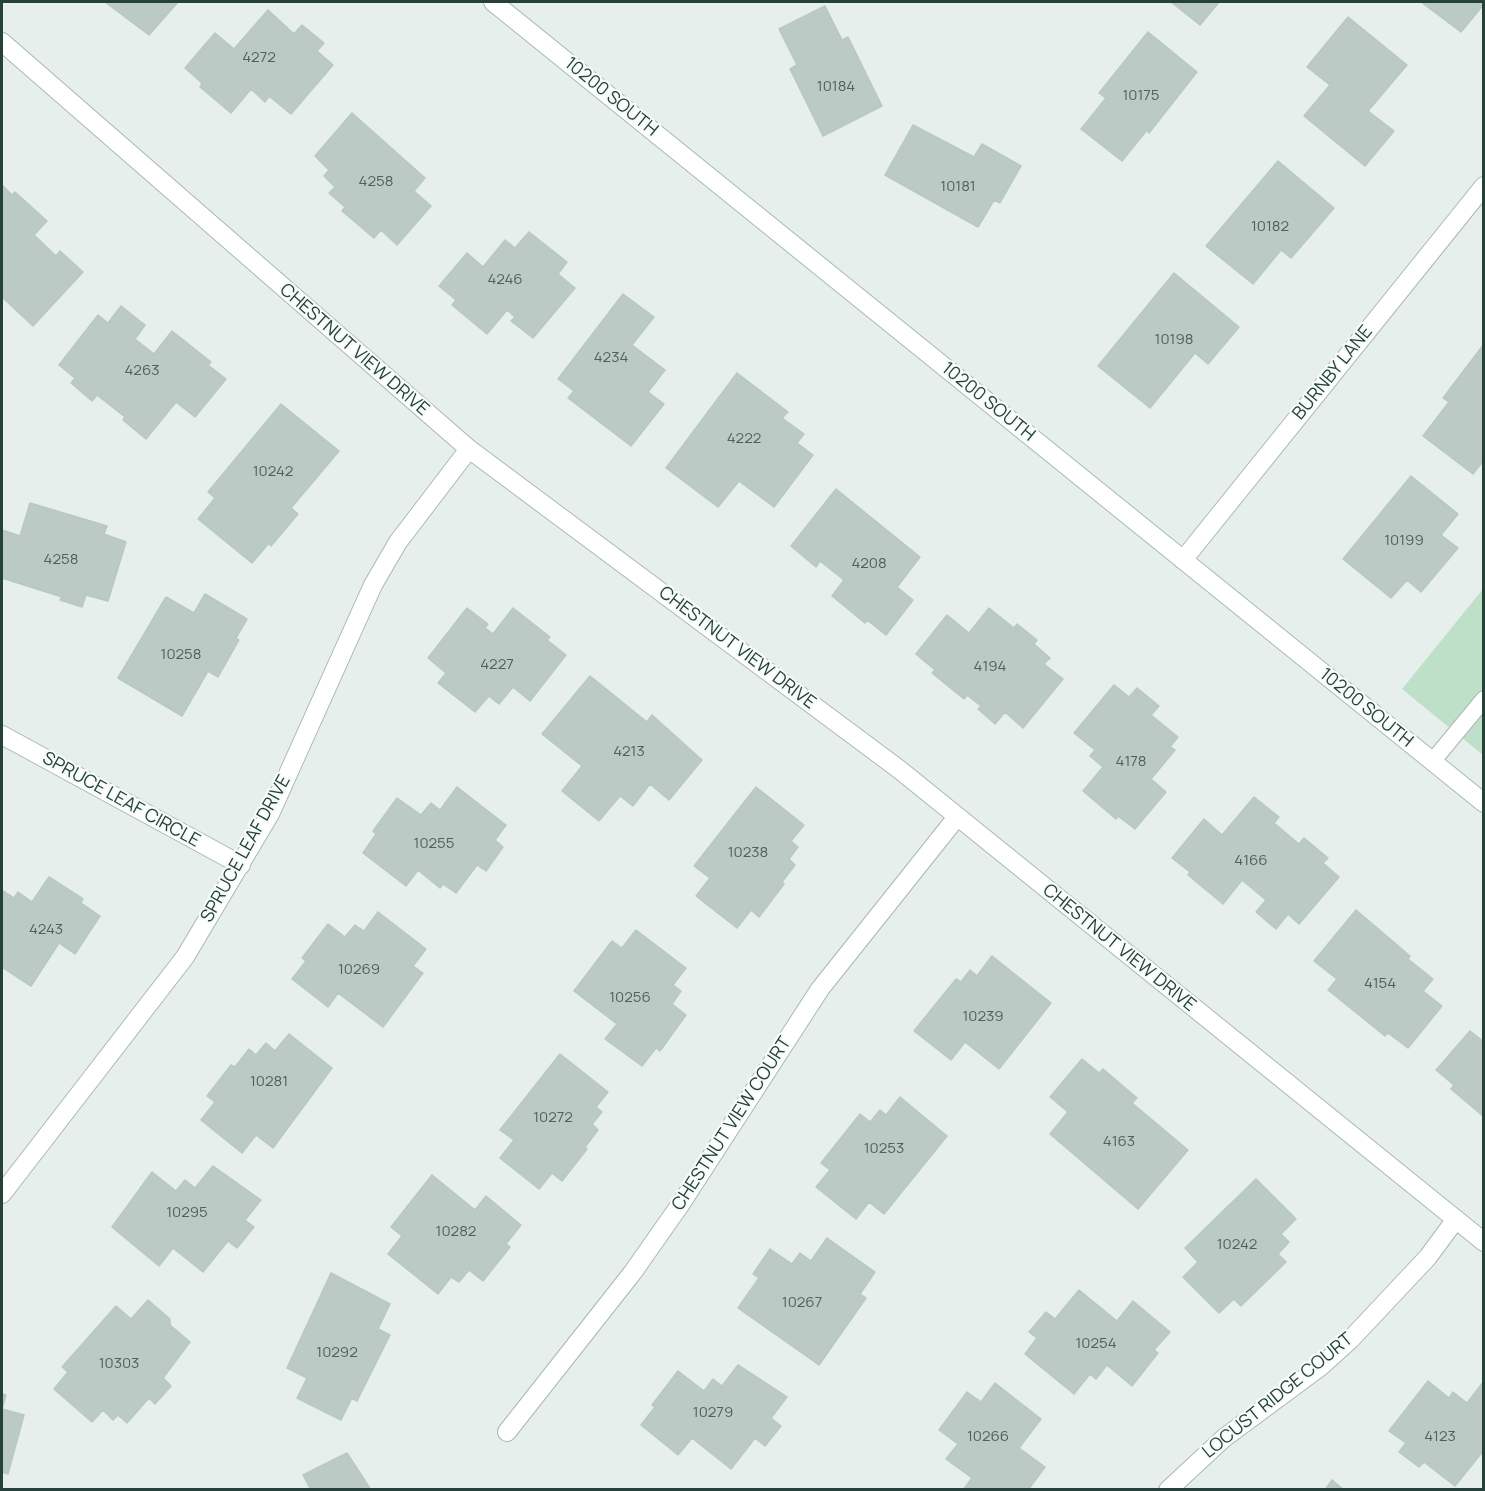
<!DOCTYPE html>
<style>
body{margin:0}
#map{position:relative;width:1485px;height:1491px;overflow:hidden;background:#e6efeb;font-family:Manrope,sans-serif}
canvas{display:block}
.frame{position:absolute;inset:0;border:3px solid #24423a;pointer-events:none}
</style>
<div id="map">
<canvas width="1485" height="1491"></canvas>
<div class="frame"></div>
</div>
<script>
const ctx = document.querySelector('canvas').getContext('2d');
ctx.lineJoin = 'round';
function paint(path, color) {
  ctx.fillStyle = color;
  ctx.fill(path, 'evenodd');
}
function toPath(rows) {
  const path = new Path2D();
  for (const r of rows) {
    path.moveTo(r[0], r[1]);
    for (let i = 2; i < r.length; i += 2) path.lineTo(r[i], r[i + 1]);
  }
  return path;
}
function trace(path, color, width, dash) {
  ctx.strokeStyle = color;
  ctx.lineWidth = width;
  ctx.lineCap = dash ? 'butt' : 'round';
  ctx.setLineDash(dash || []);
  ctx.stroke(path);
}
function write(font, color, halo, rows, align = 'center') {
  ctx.font = font + ' Manrope,sans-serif';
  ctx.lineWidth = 4.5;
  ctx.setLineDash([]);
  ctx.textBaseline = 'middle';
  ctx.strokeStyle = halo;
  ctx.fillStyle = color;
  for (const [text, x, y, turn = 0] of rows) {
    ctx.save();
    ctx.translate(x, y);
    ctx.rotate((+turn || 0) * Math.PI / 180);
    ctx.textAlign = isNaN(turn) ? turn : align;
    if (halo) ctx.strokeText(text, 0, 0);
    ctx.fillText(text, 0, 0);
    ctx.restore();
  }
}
const green = toPath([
 [1483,589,1483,755,1402,689]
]);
const building = toPath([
 [105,2,178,2,149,35,105,2],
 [1171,2,1219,2,1200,25,1171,2],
 [1421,2,1484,2,1484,4,1461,32,1421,2],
 [825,6,842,40,848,37,882,106,823,136,790,69,797,65,779,29,825,6],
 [268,10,294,34,302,25,324,43,317,51,333,65,291,114,269,96,265,102,251,89,231,113,200,87,202,83,185,68,215,33,234,49,268,10],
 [1348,17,1407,65,1368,111,1394,131,1365,166,1304,116,1330,85,1307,67,1348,17],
 [1148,32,1197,72,1149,133,1147,130,1122,161,1081,129,1106,98,1099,93,1148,32],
 [352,113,425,178,414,191,431,206,397,245,381,230,374,238,342,211,345,207,329,193,335,187,324,176,329,170,315,156,352,113],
 [913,125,974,157,982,144,1021,166,1000,203,994,200,978,227,885,175,913,125],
 [1278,161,1334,208,1291,258,1281,250,1253,284,1206,246,1278,161],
 [2,185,12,195,15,192,47,221,34,235,56,256,60,251,83,272,33,326,2,297,2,185],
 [529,232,567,262,558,274,575,288,533,338,511,321,515,317,507,310,487,334,452,305,456,300,439,286,467,253,483,267,505,240,515,248,529,232],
 [1174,273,1239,327,1208,364,1195,353,1150,408,1098,366,1174,273],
 [623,294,654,317,632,345,665,370,648,392,664,404,631,446,568,398,574,391,558,379,623,294],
 [121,306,145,325,135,339,154,354,172,331,211,362,208,365,226,379,195,417,176,402,146,439,123,420,125,417,97,395,92,401,71,383,75,378,59,365,98,315,108,323,121,306],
 [1484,344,1484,460,1473,474,1423,436,1449,402,1443,398,1484,344],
 [737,373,788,412,782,418,804,434,797,443,813,455,774,507,739,481,718,507,666,468,737,373],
 [281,404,339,451,291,508,298,514,271,546,269,543,252,563,198,519,215,498,208,492,281,404],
 [1411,476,1458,514,1441,535,1458,548,1421,592,1407,580,1391,598,1343,559,1411,476],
 [836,489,920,557,897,587,913,600,886,635,867,620,865,623,832,596,844,580,820,561,816,567,791,546,836,489],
 [30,503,107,526,104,534,126,542,108,601,86,595,82,607,60,600,62,597,2,578,2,530,20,536,30,503],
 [205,594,247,619,236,638,239,640,218,677,208,671,182,716,118,678,166,597,194,613,205,594],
 [467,608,488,624,485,628,493,634,513,608,550,637,547,640,566,655,530,701,513,687,499,704,489,696,475,712,438,683,446,673,428,658,467,608],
 [989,608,1014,628,1017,624,1037,640,1034,644,1050,658,1044,664,1063,679,1023,728,1005,712,995,724,978,709,981,706,967,695,964,699,932,673,935,670,916,654,947,615,969,633,989,608],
 [590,676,647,722,652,715,702,760,669,800,650,784,633,806,620,796,599,821,562,791,582,766,542,734,590,676],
 [1114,685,1129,697,1137,688,1159,706,1151,715,1178,737,1170,747,1175,750,1151,779,1166,792,1135,829,1118,816,1116,819,1083,791,1103,767,1090,756,1095,750,1074,733,1114,685],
 [457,787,506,825,495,840,503,847,486,871,477,865,456,893,443,884,440,888,418,870,406,886,363,853,376,834,373,831,397,798,421,815,431,803,440,810,457,787],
 [756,787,804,825,791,841,798,847,789,859,795,865,782,882,784,884,759,917,751,910,737,928,696,896,710,878,694,866,756,787],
 [1254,797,1279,817,1274,823,1299,844,1304,838,1328,858,1323,863,1339,877,1299,924,1288,914,1276,929,1256,912,1266,900,1242,880,1223,904,1188,875,1190,872,1172,858,1204,819,1222,835,1254,797],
 [49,877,83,899,81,903,100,916,75,954,59,943,31,986,2,967,2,890,14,898,18,892,32,902,49,877],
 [1356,910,1410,956,1408,959,1433,979,1423,991,1442,1006,1408,1048,1388,1033,1385,1036,1328,990,1337,979,1314,961,1356,910],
 [378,912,426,949,413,966,423,973,383,1027,338,993,328,1007,292,979,306,961,302,958,328,924,345,937,355,925,364,931,378,912],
 [636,930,686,968,673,985,681,991,672,1004,686,1015,660,1051,656,1048,642,1066,605,1039,617,1024,574,991,612,941,622,948,636,930],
 [992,956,1051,1003,999,1069,965,1042,951,1060,914,1031,956,979,961,982,970,970,977,976,992,956],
 [1470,1031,1484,1042,1483,1116,1451,1089,1454,1085,1436,1070,1470,1031],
 [289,1034,332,1068,273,1148,256,1135,242,1153,201,1120,215,1102,207,1096,231,1065,235,1067,249,1049,256,1055,266,1043,275,1051,289,1034],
 [560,1054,608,1092,596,1107,602,1112,592,1124,598,1130,585,1147,587,1149,562,1181,552,1173,539,1189,500,1158,514,1140,500,1130,560,1054],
 [1082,1059,1099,1073,1103,1069,1137,1098,1132,1103,1188,1150,1138,1209,1050,1134,1068,1112,1050,1097,1082,1059],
 [900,1097,947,1136,884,1214,869,1202,856,1219,816,1187,830,1170,821,1163,860,1114,870,1122,880,1110,886,1115,900,1097],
 [213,1166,261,1200,245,1220,254,1227,237,1248,228,1241,203,1272,173,1248,159,1266,112,1227,152,1172,176,1191,185,1180,195,1188,213,1166],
 [432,1175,475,1210,486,1196,521,1225,506,1244,510,1247,483,1281,469,1270,459,1282,451,1277,438,1294,388,1254,402,1236,391,1227,432,1175],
 [1256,1179,1296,1219,1281,1234,1289,1242,1278,1254,1286,1262,1241,1306,1234,1299,1219,1313,1183,1277,1198,1262,1185,1248,1256,1179],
 [827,1238,875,1272,860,1294,866,1298,819,1365,738,1308,759,1278,753,1274,770,1249,792,1264,800,1253,811,1261,827,1238],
 [331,1273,390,1304,378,1329,390,1335,357,1401,352,1398,341,1420,297,1398,307,1378,287,1368,331,1273],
 [1079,1290,1117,1321,1133,1301,1170,1332,1154,1350,1158,1353,1132,1386,1107,1365,1096,1379,1090,1374,1074,1394,1025,1354,1037,1338,1029,1332,1046,1312,1055,1319,1079,1290],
 [148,1300,170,1319,170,1325,190,1342,163,1378,171,1386,155,1404,149,1398,127,1423,118,1415,113,1420,103,1410,92,1422,54,1389,68,1372,62,1367,116,1306,131,1319,148,1300],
 [738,1365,787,1397,771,1418,781,1426,765,1446,755,1438,731,1469,692,1438,678,1455,641,1425,655,1407,652,1405,678,1371,704,1391,713,1379,722,1386,738,1365],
 [1428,1381,1449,1398,1453,1392,1467,1403,1484,1381,1484,1450,1455,1486,1424,1462,1419,1467,1399,1452,1406,1443,1389,1431,1428,1381],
 [995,1383,1041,1419,1019,1448,1045,1467,1028,1490,963,1490,972,1478,946,1459,958,1444,939,1430,967,1392,981,1402,995,1383],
 [2,1394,6,1395,2,1409,24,1415,8,1474,2,1472,2,1394],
 [347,1453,371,1490,311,1490,303,1475,347,1453],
 [1332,1480,1344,1490,1325,1490,1332,1480]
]);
const lane = toPath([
 [1432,762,1484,699]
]);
const street = toPath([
 [2,42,469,449,900,770,1484,1242],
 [1183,560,1484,186],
 [2,735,241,865],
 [2,1194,185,957,270,814,373,585,398,542,469,449],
 [507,1432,633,1272,680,1205,820,989,957,817],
 [1168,1490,1224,1438,1320,1367,1351,1339,1428,1257,1456,1219]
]);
const secondary = toPath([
 [493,2,1484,803]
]);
const numberNames = [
 ["4272",259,58],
 ["10184",836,87],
 ["10175",1141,96],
 ["4258",376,182],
 ["10181",958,187],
 ["10182",1270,227],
 ["4246",505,280],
 ["10198",1174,340],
 ["4234",611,358],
 ["4263",142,371],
 ["4222",744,439],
 ["10242",273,472],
 ["10199",1404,541],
 ["4258",61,560],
 ["4208",869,564],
 ["10258",181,655],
 ["4227",497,665],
 ["4194",990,667],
 ["4213",629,752],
 ["4178",1131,762],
 ["10255",434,844],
 ["10238",748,853],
 ["4166",1251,861],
 ["4243",46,930],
 ["10269",359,970],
 ["4154",1380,984],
 ["10256",630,998],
 ["10239",983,1017],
 ["10281",269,1082],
 ["10272",553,1118],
 ["4163",1119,1142],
 ["10253",884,1149],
 ["10295",187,1213],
 ["10282",456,1232],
 ["10242",1237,1245],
 ["10267",802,1303],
 ["10254",1096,1344],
 ["10292",337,1353],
 ["10303",119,1364],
 ["10279",713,1413],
 ["10266",988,1437],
 ["4123",1440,1437]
];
const streetNames = [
 ["10200 SOUTH",611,97,39],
 ["CHESTNUT VIEW DRIVE",354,350,41],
 ["BURNBY LANE",1333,373,-51],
 ["10200 SOUTH",988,402,39],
 ["CHESTNUT VIEW DRIVE",737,648,37],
 ["10200 SOUTH",1366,708,39],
 ["SPRUCE LEAF CIRCLE",121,800,29],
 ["SPRUCE LEAF DRIVE",246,849,-61],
 ["CHESTNUT VIEW DRIVE",1119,948,39],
 ["CHESTNUT VIEW COURT",732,1124,-57],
 ["LOCUST RIDGE COURT",1278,1396,-39]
];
paint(green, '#bfe0c8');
paint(building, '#bbcac4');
trace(building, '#b8c9c2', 1.5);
trace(lane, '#a8b8b2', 18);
trace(street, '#a8b8b2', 20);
trace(secondary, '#a4bbb3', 20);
trace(lane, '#fff', 16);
trace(street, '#fff', 18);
trace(secondary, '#fff', 18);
write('15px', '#4a645c', null, numberNames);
write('18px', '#24423a', '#f7fbf9', streetNames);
</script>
